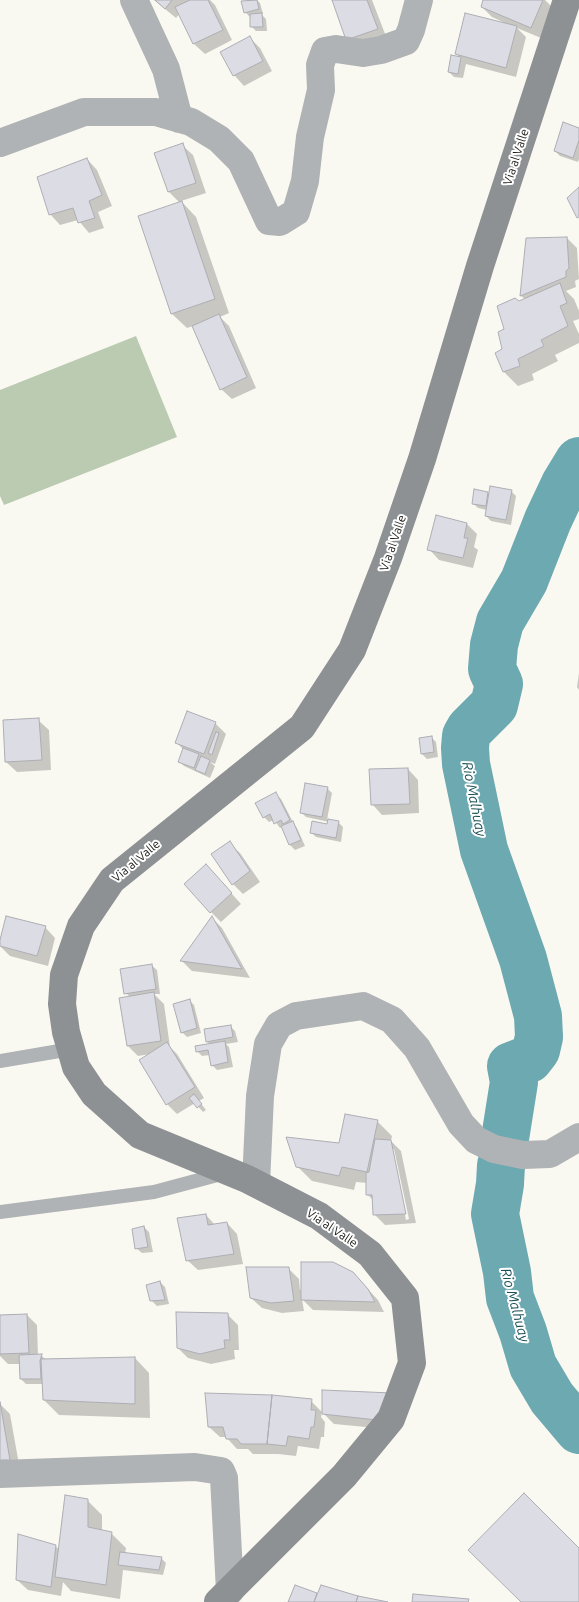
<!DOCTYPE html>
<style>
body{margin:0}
canvas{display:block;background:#faf9f1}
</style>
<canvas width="579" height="1602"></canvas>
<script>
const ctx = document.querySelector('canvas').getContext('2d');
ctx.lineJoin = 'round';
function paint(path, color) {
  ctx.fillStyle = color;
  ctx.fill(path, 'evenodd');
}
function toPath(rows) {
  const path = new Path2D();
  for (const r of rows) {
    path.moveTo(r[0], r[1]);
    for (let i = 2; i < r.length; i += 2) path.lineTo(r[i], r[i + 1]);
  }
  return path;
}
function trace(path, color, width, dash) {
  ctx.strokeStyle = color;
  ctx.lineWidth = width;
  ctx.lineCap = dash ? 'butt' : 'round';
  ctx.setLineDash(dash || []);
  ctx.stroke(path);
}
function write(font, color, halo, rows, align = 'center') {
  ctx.font = font + ' Ubuntu,sans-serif';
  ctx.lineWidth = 4;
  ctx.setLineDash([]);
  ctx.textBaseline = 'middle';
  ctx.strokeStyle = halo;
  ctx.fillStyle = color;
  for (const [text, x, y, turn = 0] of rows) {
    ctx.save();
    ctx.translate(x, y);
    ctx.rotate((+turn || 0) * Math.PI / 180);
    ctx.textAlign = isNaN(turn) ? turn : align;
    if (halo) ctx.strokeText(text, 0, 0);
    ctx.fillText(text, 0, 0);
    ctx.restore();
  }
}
const green = toPath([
 [136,336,177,437,4,505,0,496,0,390]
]);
const shadow = toPath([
 [154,0,210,0,215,5,232,40,205,54,194,44,180,13,176,18],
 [248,0,257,0,260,3,263,14,261,14,266,19,267,31,256,31,251,26,251,18,245,12,243,2],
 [334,0,372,0,387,39,347,39],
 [485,0,545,0,554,9,541,38,517,28,526,37,516,77,466,64,463,78,454,77,449,72,461,58,456,54,503,23,503,22,492,17,482,7],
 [250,38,260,48,272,71,244,86,234,75],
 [579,129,579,159,578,162,560,156,555,151],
 [182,145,193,155,206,193,181,201,196,217,229,313,220,317,229,326,256,388,232,399,221,389,193,326,187,328,172,314,180,203,169,192,156,154],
 [87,159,97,170,112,206,98,212,104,228,89,233,78,220,60,225,50,214],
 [567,238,577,248,579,279,575,281,576,287,566,291,574,299,579,311,579,319,573,321,579,334,579,343,555,355,558,361,532,374,534,380,518,386,504,372,503,350,519,302,525,299,521,296,528,239],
 [511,491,516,496,511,525,491,521,486,516,487,510,478,508,473,503,487,493,490,495],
 [467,524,477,534,474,547,478,550,473,568,439,560,429,549],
 [579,673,579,690,577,687],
 [38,720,49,730,51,770,17,772,6,762],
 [215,723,226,734,215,764,210,762,215,766,210,778,184,766,179,761,184,750,177,743],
 [431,737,436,742,438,757,427,759,422,754,420,739],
 [408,769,418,780,419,813,382,815,372,804],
 [327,788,332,793,327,820,338,822,343,827,341,842,316,837,311,832,328,825,329,822,306,817,301,812],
 [276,794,281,799,294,824,297,828,305,846,295,850,290,845,282,827,280,828,274,820,269,822,264,817],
 [229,843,240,853,260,882,243,894,233,884],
 [216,876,241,904,221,922,211,912],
 [212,918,222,928,250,978,192,971,182,961],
 [45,927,55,938,48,966,10,956,0,946],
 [151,965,157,970,160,994,154,994,164,1004,170,1047,177,1054,204,1098,199,1101,206,1110,203,1112,195,1103,177,1114,167,1104,150,1054,138,1056,128,1046,130,997,126,993],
 [189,1000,194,1005,201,1033,187,1037,182,1032],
 [230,1026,235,1031,238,1042,226,1044,229,1047,233,1067,217,1070,212,1065,210,1055,202,1056,197,1051,210,1044,207,1042],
 [377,1121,392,1136,391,1141,401,1151,416,1223,385,1225,375,1215,373,1200,367,1194,367,1183,356,1182,354,1190,312,1181,297,1166,340,1145],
 [392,1149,394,1149,409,1219,406,1220],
 [206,1215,215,1225,227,1223,237,1234,243,1264,198,1270,187,1260],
 [144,1227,149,1232,153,1252,142,1253,136,1248],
 [288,1268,299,1279,300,1290,353,1273,378,1300,384,1312,313,1310,302,1299,304,1311,282,1313,262,1308,251,1298],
 [160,1282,165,1287,169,1304,157,1306,152,1301],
 [227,1314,238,1325,239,1350,234,1350,235,1359,211,1364,188,1358,178,1348],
 [27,1315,37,1325,38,1356,42,1356,46,1360,135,1358,149,1373,150,1418,59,1415,44,1400,44,1384,26,1384,21,1379,21,1364,8,1364,0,1356,0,1316],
 [311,1401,323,1413,401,1404,387,1429,334,1424,322,1412,321,1417,325,1422,324,1437,321,1437,319,1449,298,1446,296,1456,278,1454,253,1454,248,1449,237,1449,226,1437,220,1437,209,1427],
 [0,1404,10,1414,20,1470,0,1471],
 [87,1500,102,1515,102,1531,111,1533,126,1548,125,1554,161,1558,166,1563,163,1575,123,1570,120,1599,71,1591,63,1582,61,1596,28,1590,17,1580,55,1546,60,1550]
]);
const river = toPath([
 [504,1145,514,1082,511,1066,529,1059,536,1050,539,1037,538,1016,523,959,484,850,466,764,465,748,466,736,470,729,494,705,499,684,492,669,494,645,500,622,524,581,548,520,565,484,579,461],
 [501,1165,500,1184,495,1214,507,1272,510,1298,523,1332,533,1366,552,1398,579,1430]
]);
const building = toPath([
 [155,0,172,0,165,9,155,0],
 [190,0,208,0,223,30,193,44,175,7,190,0],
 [257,0,259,9,244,13,241,1,257,0],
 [332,0,367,0,378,29,346,40,332,0],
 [483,0,543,0,531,28,481,7,483,0],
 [262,13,263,27,250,27,250,14,262,13],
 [465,13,517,26,506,68,455,54,465,13],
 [250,36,263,61,233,76,220,52,250,36],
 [451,55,461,57,458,74,448,72,451,55],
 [563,122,579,128,579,140,573,158,554,151,563,122],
 [183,143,196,183,168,192,154,153,183,143],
 [87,158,102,195,89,201,95,218,78,223,73,208,49,215,37,177,87,158],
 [579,187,579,217,577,218,567,198,579,187],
 [182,201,215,299,171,314,138,216,182,201],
 [567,237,569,268,566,271,566,277,520,296,526,238,567,237],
 [560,283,567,303,560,306,568,326,541,340,544,346,518,359,520,366,503,372,495,353,502,349,498,332,504,329,497,306,515,298,519,301,560,283],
 [219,314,247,377,220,390,192,326,219,314],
 [490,486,512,490,506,520,485,516,490,486],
 [474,489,488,492,486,506,472,504,474,489],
 [436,515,467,523,464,538,468,538,463,558,427,550,436,515],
 [187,711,216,722,204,754,175,743,187,711],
 [39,718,42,760,5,762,3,720,39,718],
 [216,732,219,733,212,755,208,753,216,732],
 [432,736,434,752,421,754,419,738,432,736],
 [183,748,199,754,194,768,178,762,183,748],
 [201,756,210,760,205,774,195,770,201,756],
 [408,768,410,804,371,805,369,769,408,768],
 [305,783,328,787,322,817,300,813,305,783],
 [276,792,290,820,283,824,281,820,274,824,270,814,263,818,255,803,276,792],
 [328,819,339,821,336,838,310,833,312,821,327,824,328,819],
 [293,821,301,840,289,845,281,826,293,821],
 [230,841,250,871,232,885,211,854,230,841],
 [206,864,232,893,210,913,184,884,206,864],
 [6,916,46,926,37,956,0,946,0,940,6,916],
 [212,916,242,969,180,961,212,916],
 [152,964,156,989,124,994,120,969,152,964],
 [154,992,161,1041,127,1046,119,998,154,992],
 [190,999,197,1028,181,1033,173,1004,190,999],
 [231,1025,233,1037,206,1042,204,1029,231,1025],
 [225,1041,228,1062,211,1066,208,1050,196,1052,195,1046,225,1041],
 [167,1042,195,1087,166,1105,139,1060,167,1042],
 [194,1094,202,1104,197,1108,189,1098,194,1094],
 [345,1114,378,1120,367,1172,342,1167,339,1176,296,1167,286,1137,339,1143,345,1114],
 [375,1139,391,1140,406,1214,373,1215,372,1195,366,1195,366,1173,369,1172,375,1139],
 [206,1214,208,1225,227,1222,234,1254,186,1261,177,1218,206,1214],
 [144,1226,148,1247,135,1249,132,1229,144,1226],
 [301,1262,333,1262,353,1272,368,1289,375,1302,301,1300,301,1262],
 [246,1267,289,1267,294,1301,271,1303,250,1298,246,1267],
 [160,1281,165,1300,150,1301,146,1285,160,1281],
 [176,1312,228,1313,230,1340,224,1340,225,1348,200,1354,177,1348,176,1312],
 [27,1314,29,1353,0,1354,0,1315,27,1314],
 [42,1354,40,1361,41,1379,20,1379,19,1355,42,1354],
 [135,1357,135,1404,43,1400,41,1359,135,1357],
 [322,1390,392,1393,377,1420,322,1414,322,1390],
 [205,1393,272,1395,267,1444,241,1444,237,1439,226,1439,223,1427,208,1427,205,1393],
 [272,1395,312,1399,311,1410,316,1410,314,1427,311,1427,309,1439,288,1436,286,1446,267,1444,272,1395],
 [0,1402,10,1460,0,1460,0,1402],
 [524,1493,579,1548,579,1602,521,1602,468,1550,524,1493],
 [65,1495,88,1499,88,1527,112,1532,106,1585,55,1577,65,1495],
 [18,1534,56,1545,51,1587,16,1580,18,1534],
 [120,1552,162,1557,159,1570,118,1565,120,1552],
 [295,1585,317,1593,314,1602,288,1602,295,1585],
 [321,1585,358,1596,356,1602,314,1602,321,1585],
 [413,1594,469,1599,468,1602,412,1602,413,1594],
 [358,1596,388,1602,356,1602,358,1596]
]);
const lane = toPath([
 [0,1061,71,1049],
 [0,1212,154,1192,225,1173]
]);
const street = toPath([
 [134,0,166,69,179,119],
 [0,143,84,112,156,112,191,122,219,139,241,161,269,221,280,222,296,212,305,181,310,137,321,90,320,65,325,51,336,49,363,53,381,50,406,41,411,30,419,0],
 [256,1183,260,1096,268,1044,279,1025,296,1016,363,1006,392,1020,417,1048,461,1124,476,1140,494,1149,523,1155,550,1154,579,1137],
 [0,1474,195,1467,221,1471,224,1478,230,1591]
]);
const secondary = toPath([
 [218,1602,344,1476,391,1419,412,1363,405,1298,370,1254,319,1216,247,1179,140,1135,94,1094,76,1067,66,1032,62,1004,64,975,81,926,112,880,302,727,352,650,388,558,422,459,480,266,567,0]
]);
const streetNames = [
 ["Via al Valle",516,157,-72],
 ["Via al Valle",393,543,-71],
 ["Via al Valle",136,861,-40],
 ["Via al Valle",332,1228,34]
];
const waterNames = [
 ["Rio Malhuay",474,799,79],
 ["Rio Malhuay",515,1305,75]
];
paint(green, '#bacbb1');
paint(shadow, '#0003');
trace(river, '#6da9b1', 48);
paint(building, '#dcdce4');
trace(building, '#adadb4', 1);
trace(lane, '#b0b3b5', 14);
trace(street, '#b0b3b5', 28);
trace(secondary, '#8d9194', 28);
write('12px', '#22211e', '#fff', streetNames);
write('italic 14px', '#1a5056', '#fff', waterNames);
</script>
